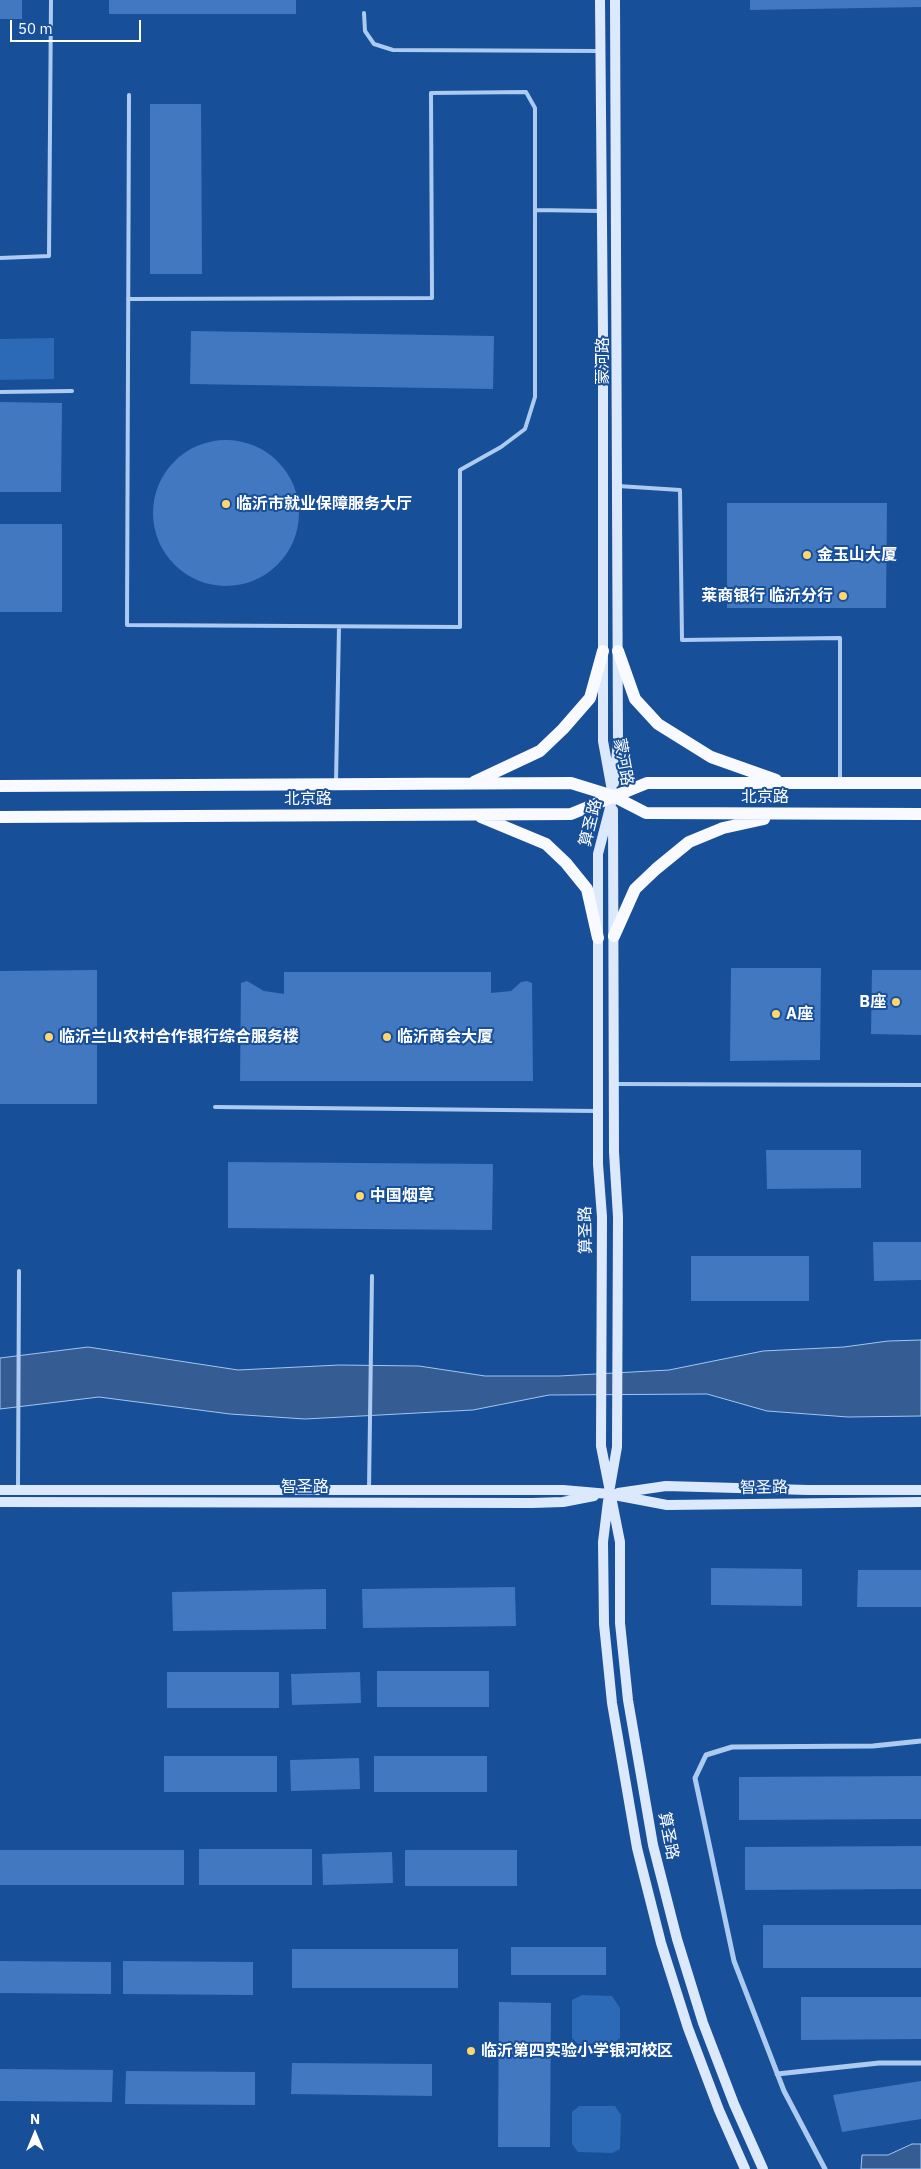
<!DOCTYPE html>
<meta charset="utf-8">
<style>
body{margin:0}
#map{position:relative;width:921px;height:2169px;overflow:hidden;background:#184f99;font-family:"IBM Plex Sans",sans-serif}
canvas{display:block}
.north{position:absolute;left:10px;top:2109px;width:50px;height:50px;-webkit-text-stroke:4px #184f99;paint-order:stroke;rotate:0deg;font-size:14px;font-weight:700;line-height:20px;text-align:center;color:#fff}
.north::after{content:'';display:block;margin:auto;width:18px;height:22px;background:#fff;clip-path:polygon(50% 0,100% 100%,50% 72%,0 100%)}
.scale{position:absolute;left:10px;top:20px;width:131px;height:22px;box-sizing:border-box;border:2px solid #fff;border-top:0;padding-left:6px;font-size:15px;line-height:18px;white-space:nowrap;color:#fff;-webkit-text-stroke:4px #184f99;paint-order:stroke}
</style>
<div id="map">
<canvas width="921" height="2169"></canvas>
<div class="north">N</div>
<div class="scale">50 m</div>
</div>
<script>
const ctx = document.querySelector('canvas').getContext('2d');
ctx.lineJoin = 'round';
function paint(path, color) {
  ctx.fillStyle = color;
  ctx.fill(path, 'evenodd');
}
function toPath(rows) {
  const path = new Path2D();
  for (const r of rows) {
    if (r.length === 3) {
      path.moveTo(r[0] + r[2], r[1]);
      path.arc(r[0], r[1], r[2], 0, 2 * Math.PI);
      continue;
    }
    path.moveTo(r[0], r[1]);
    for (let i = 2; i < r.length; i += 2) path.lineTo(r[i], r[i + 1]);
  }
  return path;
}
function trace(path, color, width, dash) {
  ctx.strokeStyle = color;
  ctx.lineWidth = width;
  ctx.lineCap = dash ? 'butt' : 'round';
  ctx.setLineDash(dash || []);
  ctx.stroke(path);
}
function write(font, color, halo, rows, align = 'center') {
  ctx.font = font + ' "IBM Plex Sans","Noto Sans SC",sans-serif';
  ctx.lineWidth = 4;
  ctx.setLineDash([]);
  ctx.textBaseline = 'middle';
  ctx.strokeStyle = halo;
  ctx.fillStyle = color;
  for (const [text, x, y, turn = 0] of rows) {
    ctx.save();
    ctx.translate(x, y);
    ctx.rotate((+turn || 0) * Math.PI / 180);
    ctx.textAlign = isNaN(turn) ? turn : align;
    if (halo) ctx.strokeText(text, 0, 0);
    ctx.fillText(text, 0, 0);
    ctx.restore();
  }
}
const green = toPath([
 [54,338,54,379,0,380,0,339],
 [582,1995,612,1996,620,2008,620,2038,614,2043,578,2044,572,2038,572,2000],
 [579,2106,615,2106,621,2115,620,2149,612,2153,578,2152,572,2144,572,2112]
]);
const water = toPath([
 [921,1340,921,1416,848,1417,767,1411,707,1394,549,1395,473,1410,305,1419,230,1414,99,1397,0,1409,0,1358,88,1347,238,1370,339,1365,419,1366,485,1376,559,1376,669,1370,763,1351,844,1347,888,1341,921,1340],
 [912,2144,921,2144,921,2169,861,2169,862,2155,888,2155,912,2144]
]);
const building = toPath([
 [0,0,22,0,22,19,0,19],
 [109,0,296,0,296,14,109,14],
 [750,0,921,0,921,7,750,10],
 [150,104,201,104,202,274,150,274],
 [191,331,494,336,493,389,190,384],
 [0,402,62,403,61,492,0,492],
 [226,513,73],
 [727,503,887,503,886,608,727,608],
 [0,524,62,524,62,612,0,612],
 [731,968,821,968,820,1060,730,1061],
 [97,970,97,1104,0,1104,0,971],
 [872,970,921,970,921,1035,871,1034],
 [284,972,491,972,491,993,511,991,521,982,527,981,532,983,533,1081,240,1081,241,983,247,981,264,991,284,994],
 [766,1150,861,1150,861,1188,767,1189],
 [228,1162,493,1164,492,1230,228,1228],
 [873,1242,921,1242,921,1280,874,1281],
 [691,1256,809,1256,809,1301,691,1301],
 [711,1568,802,1569,802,1606,711,1605],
 [858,1570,921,1570,921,1607,857,1607],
 [515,1587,516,1626,363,1628,362,1589],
 [326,1589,326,1629,173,1631,172,1592],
 [377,1671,489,1671,489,1707,377,1707],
 [167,1672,279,1672,279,1708,167,1708],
 [360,1672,361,1703,292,1705,291,1674],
 [164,1756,277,1756,277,1792,164,1792],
 [374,1756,487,1756,487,1792,374,1792],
 [359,1758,360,1789,291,1791,290,1760],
 [921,1776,921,1819,739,1820,739,1777],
 [921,1846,921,1889,745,1890,745,1847],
 [199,1849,312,1849,312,1885,199,1885],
 [0,1850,184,1850,184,1885,0,1885],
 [405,1850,517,1850,517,1886,405,1886],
 [392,1852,393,1883,323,1885,322,1854],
 [763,1925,921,1925,921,1968,763,1968],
 [511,1947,606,1947,606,1975,511,1975],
 [292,1949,458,1949,458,1988,292,1988],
 [0,1961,111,1962,111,1994,0,1993],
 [123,1961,253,1962,253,1995,123,1994],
 [801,1997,921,1997,921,2039,801,2040],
 [499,2002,551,2003,550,2147,498,2147],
 [292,2063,432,2064,432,2096,291,2094],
 [0,2069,113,2070,112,2102,0,2101],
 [126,2071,255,2072,255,2105,125,2104],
 [921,2081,921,2119,842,2132,833,2095]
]);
const lane = toPath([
 [364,13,365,31,374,44,393,50,599,51],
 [535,210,600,211],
 [0,258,49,256,51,0],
 [128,299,432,298,431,93,526,92,535,108,535,397,525,429,501,447,460,470,460,627,127,625,129,95],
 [0,392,72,391],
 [618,486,680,490,682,640,840,638,840,781],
 [336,782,339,627],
 [614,1084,921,1085],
 [215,1107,597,1111],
 [18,1488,19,1271],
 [369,1489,372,1276]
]);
const street = toPath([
 [777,2074,879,2063,921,2063],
 [825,2169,784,2091,734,1961,695,1778,706,1755,732,1747,873,1746,921,1741]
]);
const secondary = toPath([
 [600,0,603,336,603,741,613,796,598,854,598,1164,602,1217,601,1446,620,1542,620,1623,628,1700,653,1845,677,1939,703,2023,734,2104,763,2169],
 [614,783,618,741,615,0],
 [610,1487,617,1447,618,1217,614,1152,613,810],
 [0,1490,563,1490,609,1494,667,1505,921,1502],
 [618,1493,666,1486,808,1490,921,1490],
 [608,1501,603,1542,604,1624,612,1703,637,1848,661,1943,688,2028,719,2110,745,2169],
 [0,1502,532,1503,563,1502,594,1496]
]);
const primary = toPath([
 [618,651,635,699,658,724,711,757,776,780],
 [474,782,540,751,563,729,590,698,603,651],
 [0,786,571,783,613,796,646,813,921,814],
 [0,817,571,814,647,783,921,783],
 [481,817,546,844,566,863,587,889,598,938],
 [614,936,635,889,656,869,689,842,723,828,764,819]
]);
const markers = [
 [226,504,5,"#ffd66e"],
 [807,555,5,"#ffd66e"],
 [843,596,5,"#ffd66e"],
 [896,1002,5,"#ffd66e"],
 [776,1014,5,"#ffd66e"],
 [49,1037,5,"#ffd66e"],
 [387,1037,5,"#ffd66e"],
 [360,1196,5,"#ffd66e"],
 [471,2051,5,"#ffd66e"]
];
const streetNames = [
 ["蒙河路",603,361,-90],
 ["蒙河路",623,762,80],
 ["北京路",765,797],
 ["北京路",308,799],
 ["算圣路",591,823,-76],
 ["算圣路",586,1230,-91],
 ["智圣路",305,1487],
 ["智圣路",764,1488,-1],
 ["算圣路",668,1836,79]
];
const poiNames = [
 ["临沂市就业保障服务大厅",236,504],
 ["金玉山大厦",817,555],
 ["莱商银行 临沂分行",833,596,"right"],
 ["B座",886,1002,"right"],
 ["A座",786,1014],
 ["临沂兰山农村合作银行综合服务楼",59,1037],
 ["临沂商会大厦",397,1037],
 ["中国烟草",370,1196],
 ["临沂第四实验小学银河校区",481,2051]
];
paint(green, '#2c69b7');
paint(water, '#355d93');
trace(water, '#a0c6f4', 1);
paint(building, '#4178c0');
trace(lane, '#adcbf1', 4);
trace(street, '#adcbf1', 5);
trace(secondary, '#dce9fc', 10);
trace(primary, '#f8faff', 12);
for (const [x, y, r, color] of markers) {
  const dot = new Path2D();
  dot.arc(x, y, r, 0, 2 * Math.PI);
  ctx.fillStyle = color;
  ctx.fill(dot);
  trace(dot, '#184f99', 2);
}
write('16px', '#fff', '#184f99', streetNames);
write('bold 16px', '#fff', '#184f99', poiNames, 'left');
</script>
